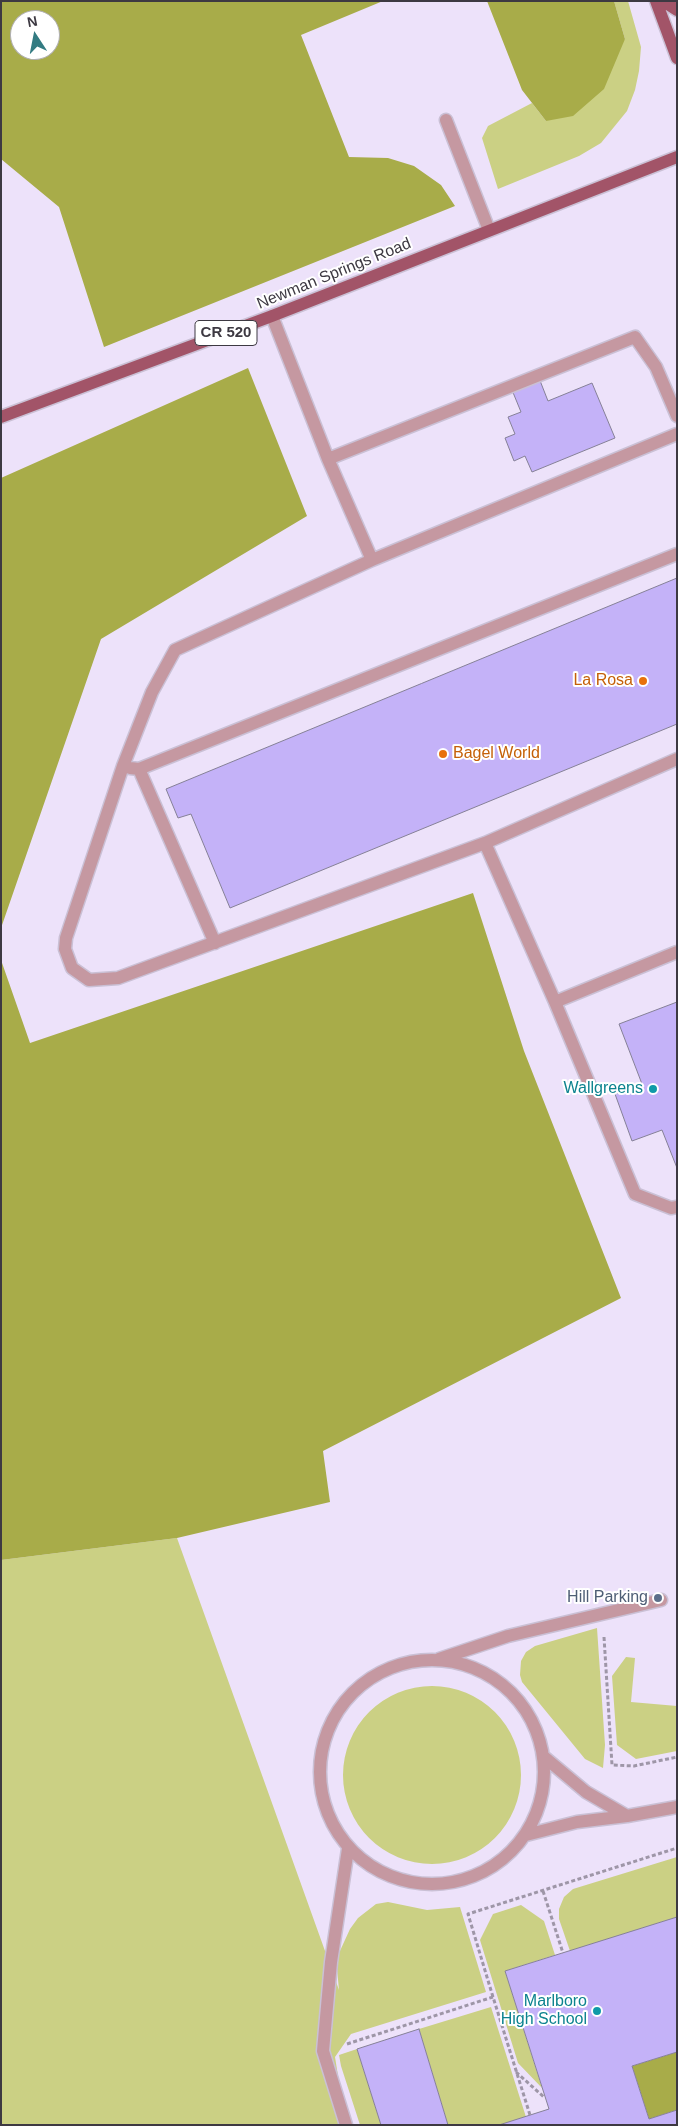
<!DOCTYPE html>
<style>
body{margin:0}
#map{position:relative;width:678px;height:2126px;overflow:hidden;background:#ede2fa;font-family:Helvetica,sans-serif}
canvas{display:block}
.frame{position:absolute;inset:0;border:2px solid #3d3942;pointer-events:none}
.north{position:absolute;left:10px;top:10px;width:50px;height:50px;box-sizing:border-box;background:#fff;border:1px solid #b1b0b3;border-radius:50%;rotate:349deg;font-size:14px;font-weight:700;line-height:20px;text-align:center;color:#3d3942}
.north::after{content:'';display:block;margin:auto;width:18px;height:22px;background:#337b82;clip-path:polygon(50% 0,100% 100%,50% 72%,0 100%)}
</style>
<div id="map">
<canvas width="678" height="2126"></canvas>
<div class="frame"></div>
<div class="north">N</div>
</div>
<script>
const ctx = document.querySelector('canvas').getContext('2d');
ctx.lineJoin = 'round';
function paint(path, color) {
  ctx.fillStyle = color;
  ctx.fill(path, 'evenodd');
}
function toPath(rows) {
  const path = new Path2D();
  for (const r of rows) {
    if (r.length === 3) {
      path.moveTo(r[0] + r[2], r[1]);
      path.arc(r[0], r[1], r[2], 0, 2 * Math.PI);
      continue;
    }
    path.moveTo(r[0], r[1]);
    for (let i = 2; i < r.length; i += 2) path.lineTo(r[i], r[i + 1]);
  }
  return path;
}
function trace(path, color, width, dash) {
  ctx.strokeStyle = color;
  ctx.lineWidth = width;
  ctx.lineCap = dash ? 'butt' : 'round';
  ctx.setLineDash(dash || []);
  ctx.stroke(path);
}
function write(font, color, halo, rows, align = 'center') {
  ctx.font = font + ' Helvetica,sans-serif';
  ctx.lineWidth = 4;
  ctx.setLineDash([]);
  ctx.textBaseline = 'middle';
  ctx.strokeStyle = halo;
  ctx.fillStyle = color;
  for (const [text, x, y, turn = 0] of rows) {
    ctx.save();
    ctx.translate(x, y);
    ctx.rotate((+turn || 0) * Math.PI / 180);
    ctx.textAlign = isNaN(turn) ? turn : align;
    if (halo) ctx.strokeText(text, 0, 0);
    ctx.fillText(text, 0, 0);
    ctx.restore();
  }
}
const green = toPath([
 [614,1,628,1,641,47,639,71,635,90,627,111,601,143,579,156,498,189,482,138,488,126,532,103,546,121,625,39],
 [177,1538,339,1990,337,1969,339,1953,350,1929,358,1918,376,1904,388,1902,427,1910,460,1907,486,1992,351,2034,335,2057,346,2125,1,2125,1,1560],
 [597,1628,605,1745,603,1768,585,1759,522,1682,520,1675,521,1661,526,1652,535,1646],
 [626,1657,635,1658,631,1702,677,1706,677,1751,636,1759,617,1745,612,1676],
 [432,1775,89],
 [677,1857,677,1917,570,1951,559,1919,559,1909,564,1897,573,1889],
 [521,1905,544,1921,555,1955,505,1971,542,2088,518,2063,480,1940,493,1914],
 [491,2007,526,2117,499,2125,448,2125,419,2029],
 [357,2049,381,2125,360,2125,341,2066,339,2055]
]);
const forest = toPath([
 [1,1,383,1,301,35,349,157,388,158,414,166,441,185,455,206,104,347,59,207,1,159],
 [20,20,50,20,50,50,20,50],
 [487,1,614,1,625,39,604,89,573,116,546,121,522,90],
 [248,368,307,516,101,639,1,928,1,478],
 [473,893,524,1051,621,1298,323,1451,330,1502,177,1538,1,1560,1,960,30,1043],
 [677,2052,677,2110,649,2119,632,2066]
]);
const building = toPath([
 [539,378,548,401,592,383,615,438,532,472,525,456,514,461,505,438,515,434,508,417,521,412,512,390,539,378],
 [677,578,677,724,230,908,191,814,178,818,166,789,677,578],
 [677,1002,677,1168,662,1130,632,1141,615,1094,642,1084,619,1024,677,1002],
 [677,1917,677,2052,632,2066,649,2119,677,2110,677,2125,499,2125,549,2109,505,1971,677,1917],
 [419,2029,448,2125,381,2125,357,2049,419,2029]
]);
const path = toPath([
 [604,1637,612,1765,634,1766,677,1757],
 [543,1891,563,1953],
 [493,1997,468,1914,677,1848],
 [347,2044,493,1997,530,2115],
 [516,2072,545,2098]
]);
const lane = toPath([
 [446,120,489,230],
 [272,316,328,459,372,560,175,650,152,692,123,766,66,938,65,949,72,968,89,980,118,978,485,843,677,759],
 [328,459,635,337,656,367,677,416],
 [372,560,677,434],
 [130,768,139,769,215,943],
 [139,769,677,554],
 [485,843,555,1002,677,952],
 [555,1002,635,1194,671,1208,677,1207],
 [439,1659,508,1636,661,1600],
 [432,1772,112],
 [543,1756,586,1792,627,1816],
 [526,1835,577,1822,627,1816,677,1807],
 [346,2125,323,2051,331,1962,348,1849]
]);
const primary = toPath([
 [656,1,677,58],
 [663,1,677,10],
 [1,417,272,316,677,157]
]);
const markers = [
 [643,681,5,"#e8710a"],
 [443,754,5,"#e8710a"],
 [653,1089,5,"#0f9aa8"],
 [658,1598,5,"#5c6f8a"],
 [597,2011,5,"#0f9aa8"]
];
const shields = [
 [226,333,62]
];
const shieldNames = [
 ["CR 520",226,333]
];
const streetNames = [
 ["Newman Springs Road",334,274,-22]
];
const foodNames = [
 ["La Rosa",633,681],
 ["Bagel World",453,754,"left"]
];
const cultureNames = [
 ["Wallgreens",643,1089],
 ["Marlboro",587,2002],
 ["High School",587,2020]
];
const serviceNames = [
 ["Hill Parking",648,1598]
];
paint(green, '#cbd084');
paint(forest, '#a8ac49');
paint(building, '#c4b2f8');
trace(building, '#858096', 1);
trace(lane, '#cac0d5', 15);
trace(primary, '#cac0d5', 15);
trace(path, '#9e96a7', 3, [4, 2.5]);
trace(lane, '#c598a1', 12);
trace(primary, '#a25468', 12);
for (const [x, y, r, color] of markers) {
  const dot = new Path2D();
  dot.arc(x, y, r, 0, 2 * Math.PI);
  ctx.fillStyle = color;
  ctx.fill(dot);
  trace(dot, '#fff', 2);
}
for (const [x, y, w] of shields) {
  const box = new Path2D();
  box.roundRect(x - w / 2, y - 12.5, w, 25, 4);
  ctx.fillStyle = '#fff';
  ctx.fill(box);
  trace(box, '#3d3942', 1);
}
write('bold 15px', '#3d3942', null, shieldNames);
write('16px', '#3d3942', '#fff', streetNames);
write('16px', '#c56008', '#fff', foodNames, 'right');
write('16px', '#0d838f', '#fff', cultureNames, 'right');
write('16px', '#4e5e75', '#fff', serviceNames, 'right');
</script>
